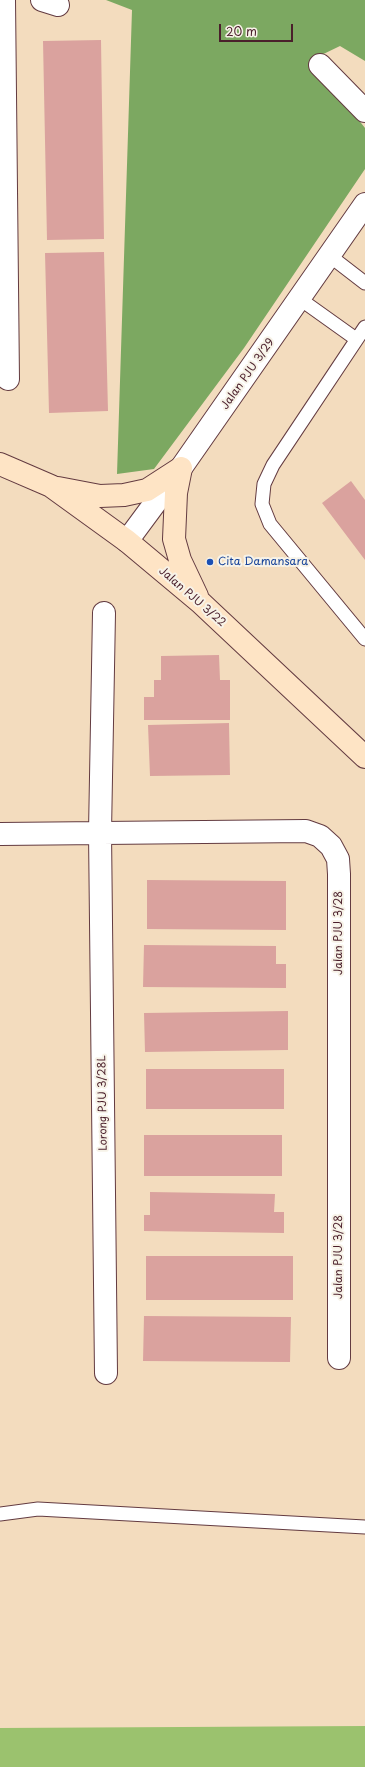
<!DOCTYPE html>
<style>
body{margin:0}
#map{position:relative;width:365px;height:1767px;overflow:hidden;background:#f3dcbe;font-family:"Playpen Sans",sans-serif}
canvas{display:block}
.scale{position:absolute;left:219px;top:24px;width:74px;height:18px;box-sizing:border-box;border:2px solid #4a1f2b;border-top:0;padding-left:5px;font-size:12px;line-height:14px;white-space:nowrap;color:#4a1f2b;-webkit-text-stroke:3px #f7f3e8;paint-order:stroke}
</style>
<div id="map">
<canvas width="365" height="1767"></canvas>
<div class="scale">20 m</div>
</div>
<script>
const ctx = document.querySelector('canvas').getContext('2d');
ctx.lineJoin = 'round';
function paint(path, color) {
  ctx.fillStyle = color;
  ctx.fill(path, 'evenodd');
}
function toPath(rows) {
  const path = new Path2D();
  for (const r of rows) {
    path.moveTo(r[0], r[1]);
    for (let i = 2; i < r.length; i += 2) path.lineTo(r[i], r[i + 1]);
  }
  return path;
}
function trace(path, color, width, dash) {
  ctx.strokeStyle = color;
  ctx.lineWidth = width;
  ctx.lineCap = dash ? 'butt' : 'round';
  ctx.setLineDash(dash || []);
  ctx.stroke(path);
}
function write(font, color, halo, rows, align = 'center') {
  ctx.font = font + ' "Playpen Sans",sans-serif';
  ctx.lineWidth = 4;
  ctx.setLineDash([]);
  ctx.textBaseline = 'middle';
  ctx.strokeStyle = halo;
  ctx.fillStyle = color;
  for (const [text, x, y, turn = 0] of rows) {
    ctx.save();
    ctx.translate(x, y);
    ctx.rotate((+turn || 0) * Math.PI / 180);
    ctx.textAlign = isNaN(turn) ? turn : align;
    if (halo) ctx.strokeText(text, 0, 0);
    ctx.fillText(text, 0, 0);
    ctx.restore();
  }
}
const green = toPath([
 [365,1726,365,1767,0,1767,0,1728]
]);
const forest = toPath([
 [106,0,365,0,365,61,340,46,311,60,365,128,365,169,244,348,154,469,117,474,132,10]
]);
const building = toPath([
 [101,40,104,239,47,240,43,41],
 [104,252,108,411,49,413,45,253],
 [351,481,365,500,365,560,322,503],
 [219,655,220,680,230,680,230,720,144,720,144,697,154,697,154,680,161,680,161,656],
 [229,723,230,775,150,776,148,725],
 [147,880,286,881,286,930,147,929],
 [144,945,276,946,276,964,286,964,286,988,143,987],
 [288,1011,288,1050,145,1052,144,1013],
 [146,1069,284,1069,284,1109,146,1109],
 [144,1135,282,1135,282,1176,144,1176],
 [150,1192,275,1194,274,1212,284,1212,284,1233,144,1231,144,1215,150,1215],
 [146,1256,293,1256,293,1300,146,1300],
 [144,1316,291,1317,290,1362,143,1361]
]);
const lane = toPath([
 [330,256,365,283],
 [300,299,356,339],
 [365,327,273,465,264,484,262,504,270,524,365,639],
 [0,1514,38,1509,365,1527]
]);
const street = toPath([
 [4,0,8,379],
 [42,0,58,5],
 [320,65,365,111],
 [127,541,181,468,365,204],
 [104,613,100,832,106,1373],
 [0,834,306,831,320,836,331,846,338,859,339,874,339,1358]
]);
const secondary = toPath([
 [0,464,51,486,127,541,200,602,365,757],
 [181,468,176,493,174,539,180,560,197,596],
 [58,488,100,496,124,495,147,490,181,468]
]);
const markers = [
 [210,562,4,"#1a4fb4"]
];
const streetNames = [
 ["Jalan PJU 3/29",248,374,-55],
 ["Jalan PJU 3/22",192,597,41],
 ["Jalan PJU 3/28",339,933,-90],
 ["Lorong PJU 3/28L",103,1103,-91],
 ["Jalan PJU 3/28",339,1257,-90]
];
const transitNames = [
 ["Cita Damansara",218,562]
];
paint(green, '#9bc26e');
paint(forest, '#7ca861');
paint(building, '#daa29e');
trace(lane, '#633b41', 15);
trace(street, '#633b41', 24);
trace(secondary, '#633b41', 24);
trace(lane, '#fff', 13);
trace(street, '#fff', 22);
trace(secondary, '#fee4c5', 22);
for (const [x, y, r, color] of markers) {
  const dot = new Path2D();
  dot.arc(x, y, r, 0, 2 * Math.PI);
  ctx.fillStyle = color;
  ctx.fill(dot);
  trace(dot, '#f7f3e8', 1.5);
}
write('11px', '#4a1f2b', '#f7f3e8', streetNames);
write('11px', '#164399', '#f7f3e8', transitNames, 'left');
</script>
